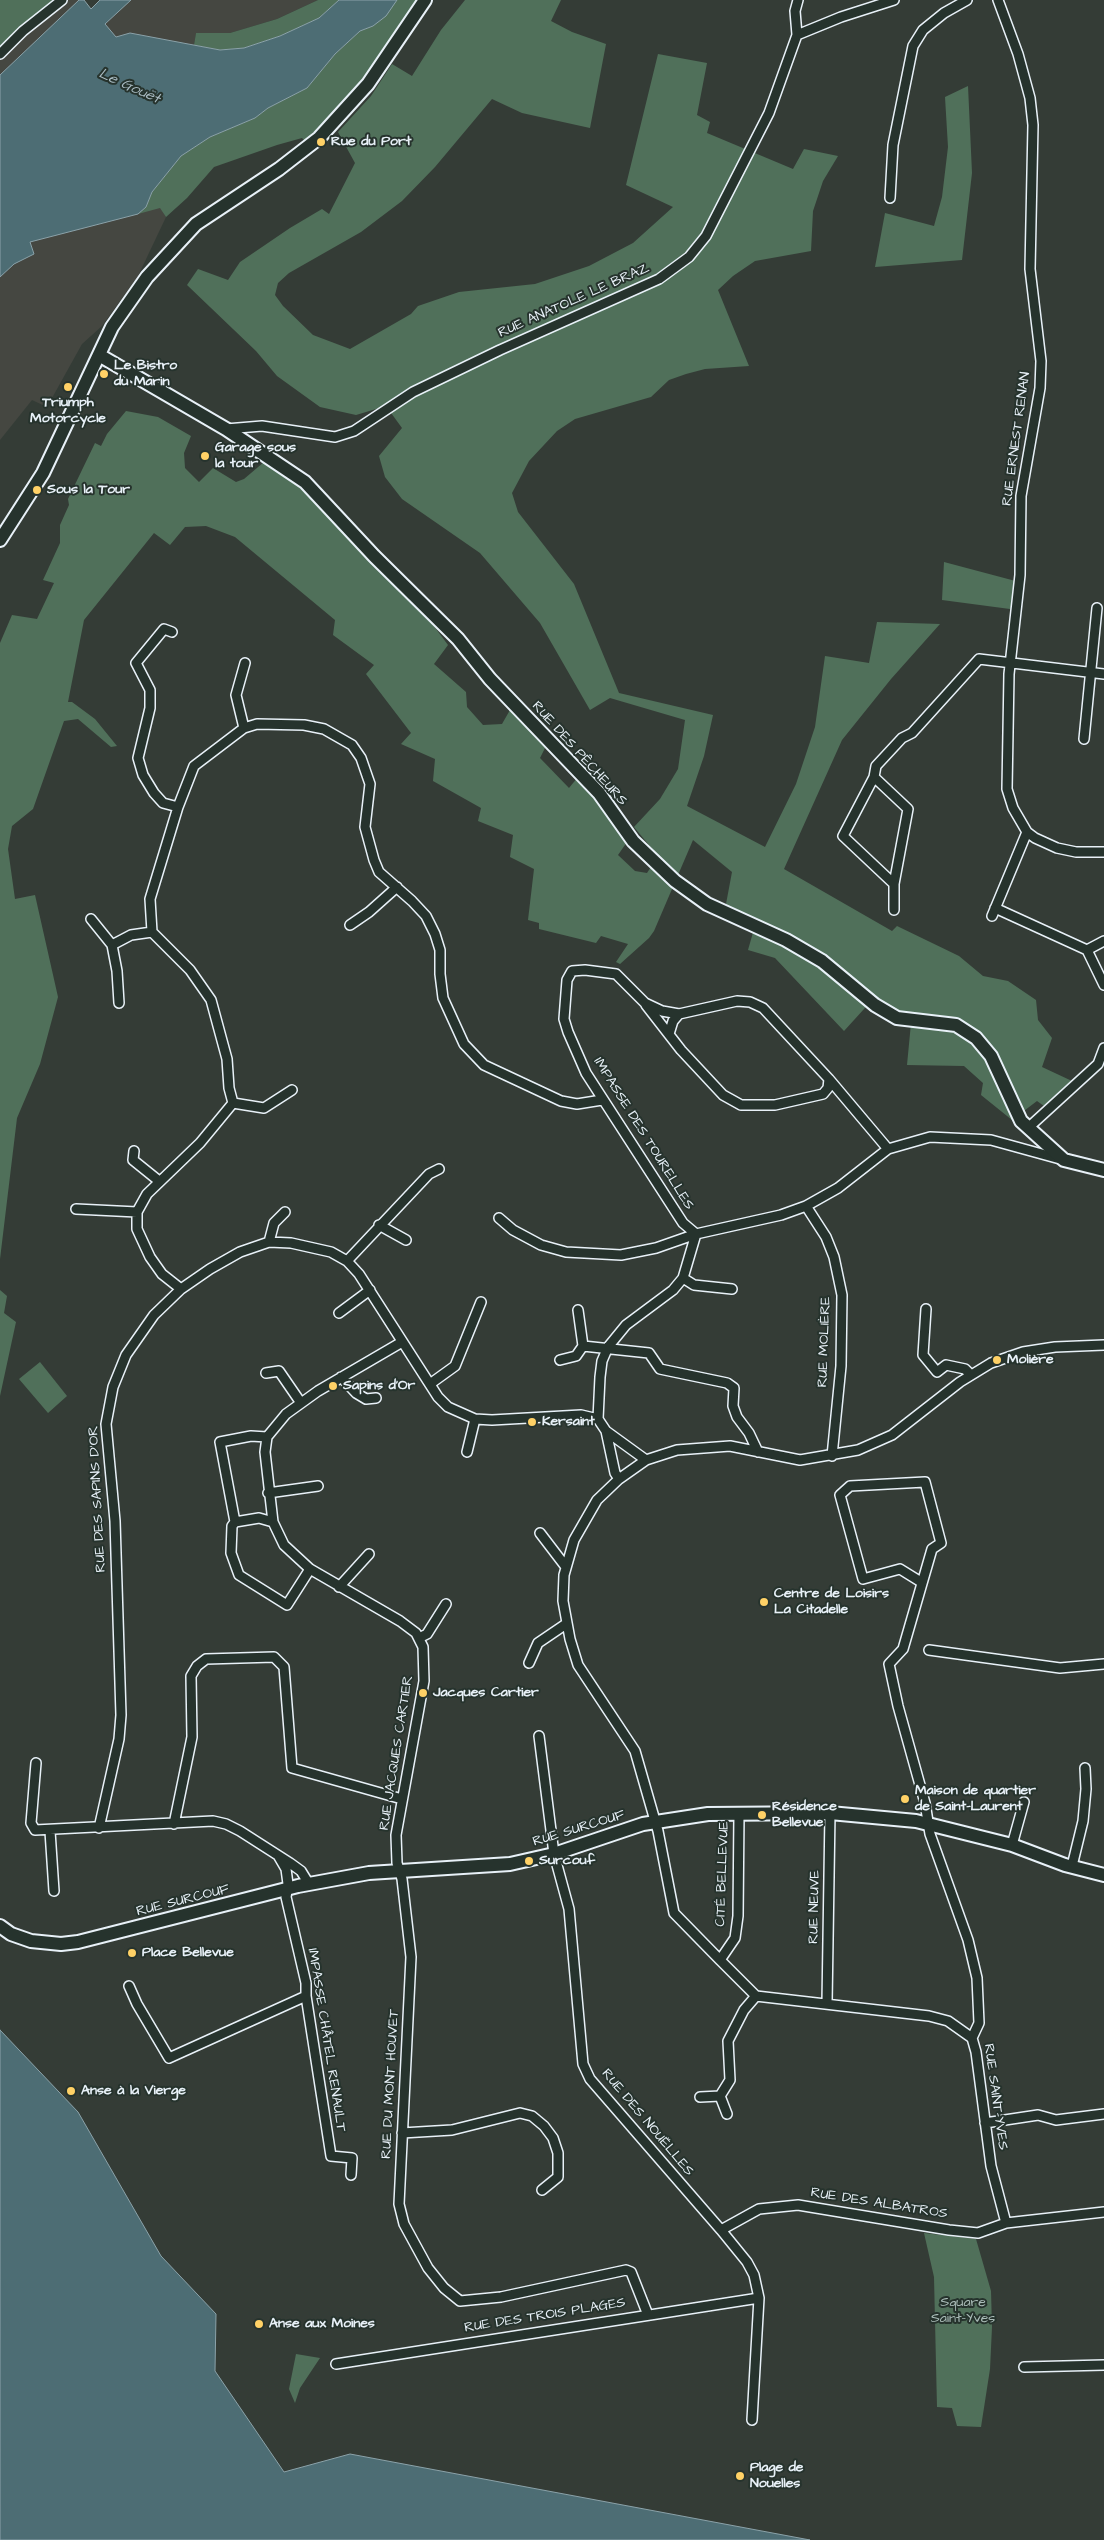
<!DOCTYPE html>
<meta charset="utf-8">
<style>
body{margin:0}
canvas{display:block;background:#343c36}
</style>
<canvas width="1104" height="2540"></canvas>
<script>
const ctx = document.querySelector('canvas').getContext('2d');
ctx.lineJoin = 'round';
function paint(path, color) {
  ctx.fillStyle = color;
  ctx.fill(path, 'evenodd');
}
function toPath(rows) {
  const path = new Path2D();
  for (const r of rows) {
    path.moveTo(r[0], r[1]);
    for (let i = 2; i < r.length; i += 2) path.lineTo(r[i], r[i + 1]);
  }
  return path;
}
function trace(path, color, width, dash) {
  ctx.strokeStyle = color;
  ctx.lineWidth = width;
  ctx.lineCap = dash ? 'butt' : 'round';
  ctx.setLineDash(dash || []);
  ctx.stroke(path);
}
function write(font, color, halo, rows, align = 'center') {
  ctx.font = font + ' "Architects Daughter",sans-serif';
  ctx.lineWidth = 4;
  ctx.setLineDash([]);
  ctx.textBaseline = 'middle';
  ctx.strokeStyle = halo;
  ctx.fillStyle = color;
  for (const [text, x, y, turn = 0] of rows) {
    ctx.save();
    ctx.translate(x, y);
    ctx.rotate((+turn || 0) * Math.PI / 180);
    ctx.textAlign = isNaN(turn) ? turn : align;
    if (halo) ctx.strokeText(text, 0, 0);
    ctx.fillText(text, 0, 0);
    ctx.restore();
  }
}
const built = toPath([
 [55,0,79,0,0,75,0,46],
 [131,0,318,0,277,19,230,33,196,33,194,45,130,33,116,37,105,24],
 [160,207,166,217,138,276,102,326,82,344,47,407,32,400,0,440,0,277,14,264,34,254,30,242]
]);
const green = toPath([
 [0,0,55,0,0,46],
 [318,0,339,0,319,18,280,36,244,48,220,50,194,45,196,33,230,33,277,19],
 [397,0,419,0,363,78,332,114,305,141,302,138,277,145,214,167,187,198,166,217,160,208,138,214,146,207,152,192,181,156,210,137,255,118,268,108,307,88,335,54,360,31,373,26],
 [465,0,561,0,551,21,572,32,606,44,590,128,522,113,492,99,435,167,402,201,361,232,289,273,278,283,275,295,283,306,313,335,350,349,411,314,418,306,459,292,535,284,589,266,633,243,673,207,626,185,658,54,707,63,697,115,710,122,707,133,793,169,804,149,838,156,823,181,813,211,811,251,755,261,733,276,718,290,749,366,705,369,686,374,669,380,651,397,575,419,557,431,529,461,512,493,518,512,574,584,619,693,713,715,704,756,687,806,765,847,796,784,815,727,825,656,869,663,877,622,940,624,891,679,842,740,784,869,892,931,897,926,959,956,983,976,1008,981,1036,1000,1038,1020,1052,1038,1042,1067,1072,1081,1044,1106,1037,1101,1012,1120,981,1095,983,1083,964,1066,907,1065,912,1013,898,1011,874,998,844,1031,775,958,748,950,756,922,726,904,732,872,693,840,654,931,649,938,620,964,616,962,628,944,601,936,596,943,539,929,539,923,528,920,534,869,510,857,513,835,478,821,481,808,433,781,435,759,401,744,411,733,366,674,374,665,333,635,335,620,235,537,206,526,185,527,170,545,154,533,84,620,68,702,72,702,95,719,117,746,111,747,78,719,64,721,33,809,12,826,8,849,15,899,35,895,58,997,40,1064,17,1118,0,1259,0,643,12,615,37,619,54,583,43,580,60,543,60,525,69,505,68,499,95,443,101,446,107,434,126,411,158,417,191,436,184,453,185,468,199,482,213,468,236,482,244,479,264,462,315,499,419,606,448,645,434,664,466,692,467,707,483,725,502,724,510,710,546,746,540,758,569,788,578,777,608,813,627,842,618,855,635,871,647,873,658,856,634,827,660,799,678,769,685,720,610,698,590,710,540,623,480,553,402,499,385,477,379,456,402,428,386,406,356,415,320,407,277,376,256,351,187,285,198,269,228,280,240,262,290,228,322,209,329,214,355,163,338,132,371,96,392,64,412,76,441,30],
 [968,86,972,173,962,260,875,267,885,213,934,226,942,197,948,147,945,97],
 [944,562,1023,583,1022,605,1010,609,942,600],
 [0,1290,7,1296,4,1313,16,1322,0,1396],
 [40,1362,67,1396,48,1413,19,1379],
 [924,2233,976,2239,991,2291,992,2327,990,2369,981,2427,957,2426,952,2408,937,2407,934,2277],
 [296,2354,320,2358,300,2388,295,2403,289,2389]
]);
const water = toPath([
 [79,0,84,0,91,9,100,0,131,0,105,24,116,37,130,33,220,50,244,48,280,36,319,18,339,0,397,0,386,16,373,26,360,31,335,54,307,88,268,108,255,118,210,137,181,156,152,192,146,207,138,214,30,242,34,254,14,264,0,277,0,75,79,0],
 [0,2030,78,2112,161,2256,216,2314,215,2371,284,2472,350,2454,810,2540,0,2540,0,2030]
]);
const street = toPath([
 [998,0,1018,54,1030,98,1033,125,1030,269,1041,361,1040,388,1021,496,1020,575,1009,674,1007,789,1013,808,1027,832,1035,838,1057,848,1076,852,1104,852],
 [797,35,841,17,894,0],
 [0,54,23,31,62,0],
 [890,198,893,145,913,46,923,30,944,13,967,0],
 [226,429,262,426,335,437,354,431,413,392,500,350,659,279,689,257,706,236,769,113,797,35,795,11,798,0],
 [172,632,164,629,136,663,150,690,150,708,138,758,143,775,154,793,163,803,178,807],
 [244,728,236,695,245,663],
 [1084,739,1097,608],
 [874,777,908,809,894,884,894,910],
 [894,884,843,836,874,777,876,766,902,738,912,733,979,659,1104,674],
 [995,908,1087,950],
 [992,916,1027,832],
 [91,919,112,945],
 [350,925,369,912,397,887],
 [1087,950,1104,985],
 [1087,950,1104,941],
 [119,1003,117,971,112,945,131,935,152,932],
 [646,1005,681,1050,723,1095,741,1105,775,1105,823,1094,828,1088,829,1079],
 [679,1014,662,1011,645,1003,616,974,585,970,572,971,567,980,564,1019,568,1032,586,1073,683,1223,696,1234],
 [669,1034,673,1021,679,1014,737,1001,750,1002,763,1008,829,1079,888,1149],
 [233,1103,264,1108,292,1090],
 [1028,1128,1098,1064,1104,1048],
 [134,1151,133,1160,159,1181],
 [806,1206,826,1237,834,1257,842,1295,841,1366,832,1456],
 [76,1209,137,1212],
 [499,1218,513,1230,541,1245,566,1252,621,1255,656,1248,696,1234,781,1215,806,1206,838,1188,888,1149,930,1137,991,1140,1060,1159],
 [379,1225,406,1240],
 [269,1242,274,1223,285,1212],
 [347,1261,429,1174,439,1169],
 [683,1278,694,1285,732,1289],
 [181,1289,162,1274,150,1257,137,1229,137,1212,147,1194,200,1143,233,1103,229,1088,227,1059,211,1000,190,970,152,932,150,899,178,807,194,766,244,728,257,724,304,725,324,729,352,745,361,758,370,784,365,827,374,860,379,872,412,901,426,916,435,934,440,950,440,974,443,998,464,1044,484,1065,561,1101,577,1104,602,1100],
 [926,1309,923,1355,937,1372,946,1365,965,1369,971,1375],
 [578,1310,583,1346,649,1353,660,1369,727,1383,734,1388,733,1406,737,1417,749,1433,758,1452],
 [339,1313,370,1290],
 [402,1342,318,1391,286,1414,267,1437,265,1452,273,1522,284,1545,310,1569,400,1621,416,1633,423,1647,424,1681,396,1835,397,1863,402,1879,411,1957,399,2204,404,2224,428,2268,444,2288,460,2301,501,2297,626,2270,631,2272,648,2315],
 [560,1360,576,1356,583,1346],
 [266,1373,279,1371,301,1403],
 [341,1377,356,1393,366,1399,376,1398],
 [430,1384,455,1366,481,1302],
 [598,1419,600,1377,602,1361,608,1347,626,1325,673,1290,683,1278,696,1234],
 [606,1431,646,1460],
 [467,1452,475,1419],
 [268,1493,318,1486],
 [235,1522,220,1442,251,1436,267,1437],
 [273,1522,259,1518,235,1522,232,1526,231,1553,239,1575,287,1605,310,1569],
 [540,1533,566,1567],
 [921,1582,900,1569,863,1579,840,1495,850,1486,925,1482,941,1543,932,1549,903,1649,889,1664,898,1706,925,1803,930,1834,968,1940,977,1978,979,2023,972,2038,976,2052,991,2166,1006,2223,1104,2212],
 [339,1587,369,1554],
 [419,1638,427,1634,446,1604],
 [929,1650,1060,1668,1104,1664],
 [529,1663,538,1643,566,1624],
 [539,1736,554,1854,569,1909,583,2064,590,2079,721,2230,747,2262,754,2275,759,2298,752,2420],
 [36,1763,31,1823,35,1830,213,1821,226,1824,240,1831,290,1863,301,1871,309,1884],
 [739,1814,738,1916,735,1938,720,1960,674,1913,658,1831,635,1751,578,1665,570,1639,563,1601,564,1575,574,1540,597,1500,619,1479,646,1460,677,1450,730,1446,800,1460,858,1450,892,1435,960,1382,991,1363,1023,1352,1055,1347,1104,1345],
 [174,1824,192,1737,191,1676,197,1666,206,1659,274,1657,284,1667,292,1768,402,1799],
 [99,1828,119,1739,121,1715,115,1521,106,1424,113,1387,126,1355,154,1315,181,1289,210,1269,240,1252,269,1242,291,1243,331,1252,347,1261,359,1274,438,1397,448,1407,475,1419,492,1420,581,1415,598,1419,606,1431,615,1473,619,1479],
 [50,1831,54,1891],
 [1012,1845,1024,1802],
 [279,1857,286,1869,288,1884,286,1897,306,1983,306,1996,331,2156,352,2158,351,2175],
 [1072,1866,1083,1821,1086,1789,1085,1768],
 [720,1960,756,1996,744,2010,728,2041,730,2080,720,2096],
 [129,1986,137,2004,169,2058,306,1996],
 [756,1996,929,2016,948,2021,972,2038],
 [827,2003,830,1813],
 [700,2097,720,2096,727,2114],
 [985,2123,1038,2115,1056,2120,1104,2114],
 [402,2133,452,2130,520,2113,532,2116,544,2126,553,2138,558,2153,558,2177,542,2190],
 [721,2230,759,2209,798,2205,949,2230,978,2233,1006,2223],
 [336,2364,759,2298],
 [1024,2367,1104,2365]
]);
const secondary = toPath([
 [99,355,226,429,305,482,374,556,458,639,490,679,599,793,633,841,675,881,707,904,786,940,822,961,875,1005,897,1018,956,1025,976,1038,991,1056,1021,1121,1064,1160,1104,1170],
 [0,540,43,473,112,327,147,277,196,224,279,169,319,138,368,84,425,0],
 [0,1926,11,1934,31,1941,61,1944,78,1942,298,1886,369,1873,510,1864,554,1854,643,1824,708,1814,830,1813,916,1821,1012,1845,1065,1865,1104,1875]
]);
const markers = [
 [321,142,5,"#ffd166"],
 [104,374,5,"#ffd166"],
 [68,387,5,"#ffd166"],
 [205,456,5,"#ffd166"],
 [37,490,5,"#ffd166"],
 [997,1360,5,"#ffd166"],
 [333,1386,5,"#ffd166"],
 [532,1422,5,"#ffd166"],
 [764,1602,5,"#ffd166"],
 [423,1693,5,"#ffd166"],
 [905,1799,5,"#ffd166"],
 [762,1815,5,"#ffd166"],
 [529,1861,5,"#ffd166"],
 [132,1953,5,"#ffd166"],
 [71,2091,5,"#ffd166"],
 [259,2324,5,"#ffd166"],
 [740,2476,5,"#ffd166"]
];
const poiNames = [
 ["Rue du Port",331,142],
 ["Le Bistro",114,366],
 ["du Marin",114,382],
 ["Triumph",68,403,"center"],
 ["Motorcycle",68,419,"center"],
 ["Garage sous",215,448],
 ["la tour",215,464],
 ["Sous la Tour",47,490],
 ["Molière",1007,1360],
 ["Sapins d'Or",343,1386],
 ["Kersaint",542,1422],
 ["Centre de Loisirs",774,1594],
 ["La Citadelle",774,1610],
 ["Jacques Cartier",433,1693],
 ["Maison de quartier",915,1791],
 ["de Saint-Laurent",915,1807],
 ["Résidence",772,1807],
 ["Bellevue",772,1823],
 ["Surcouf",539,1861],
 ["Place Bellevue",142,1953],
 ["Anse à la Vierge",81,2091],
 ["Anse aux Moines",269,2324],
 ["Plage de",750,2468],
 ["Nouelles",750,2484]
];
const streetNames = [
 ["RUE ANATOLE LE BRAZ",574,301,-24],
 ["RUE ERNEST RENAN",1017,439,-82],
 ["RUE DES PÊCHEURS",579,754,48],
 ["IMPASSE DES TOURELLES",643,1134,58],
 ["RUE MOLIÈRE",825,1342,-88],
 ["RUE DES SAPINS D'OR",98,1499,-93],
 ["RUE JACQUES CARTIER",397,1753,-81],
 ["RUE SURCOUF",579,1829,-17],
 ["CITÉ BELLEVUE",723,1874,-88],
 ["RUE SURCOUF",183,1901,-14],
 ["RUE NEUVE",815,1907,-89],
 ["IMPASSE CHÂTEL RENAULT",326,2040,81],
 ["RUE DU MONT HOUVET",391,2084,-87],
 ["RUE SAINT-YVES",995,2097,82],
 ["RUE DES NOUËLLES",647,2123,50],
 ["RUE DES ALBATROS",879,2204,9],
 ["RUE DES TROIS PLAGES",545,2316,-9]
];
const parkNames = [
 ["Square",963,2303],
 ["Saint-Yves",963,2319]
];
const waterNames = [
 ["Le Gouët",129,87,24]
];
paint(built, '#454741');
paint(green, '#50705a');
paint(water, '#4d6d74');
trace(water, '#8ba2a9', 1);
trace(street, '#e8f1f8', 12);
trace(secondary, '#e8f1f8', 16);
trace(street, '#26332d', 9);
trace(secondary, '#26332d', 12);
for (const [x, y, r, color] of markers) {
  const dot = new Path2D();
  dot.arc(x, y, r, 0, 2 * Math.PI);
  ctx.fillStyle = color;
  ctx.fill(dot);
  trace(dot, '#26332d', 2);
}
write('bold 14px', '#e8f1f8', '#26332d', poiNames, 'left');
write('14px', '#e8f1f8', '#26332d', streetNames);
write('14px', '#abbdb9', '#26332d', parkNames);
write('italic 15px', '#aabcc3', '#26332d', waterNames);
</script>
